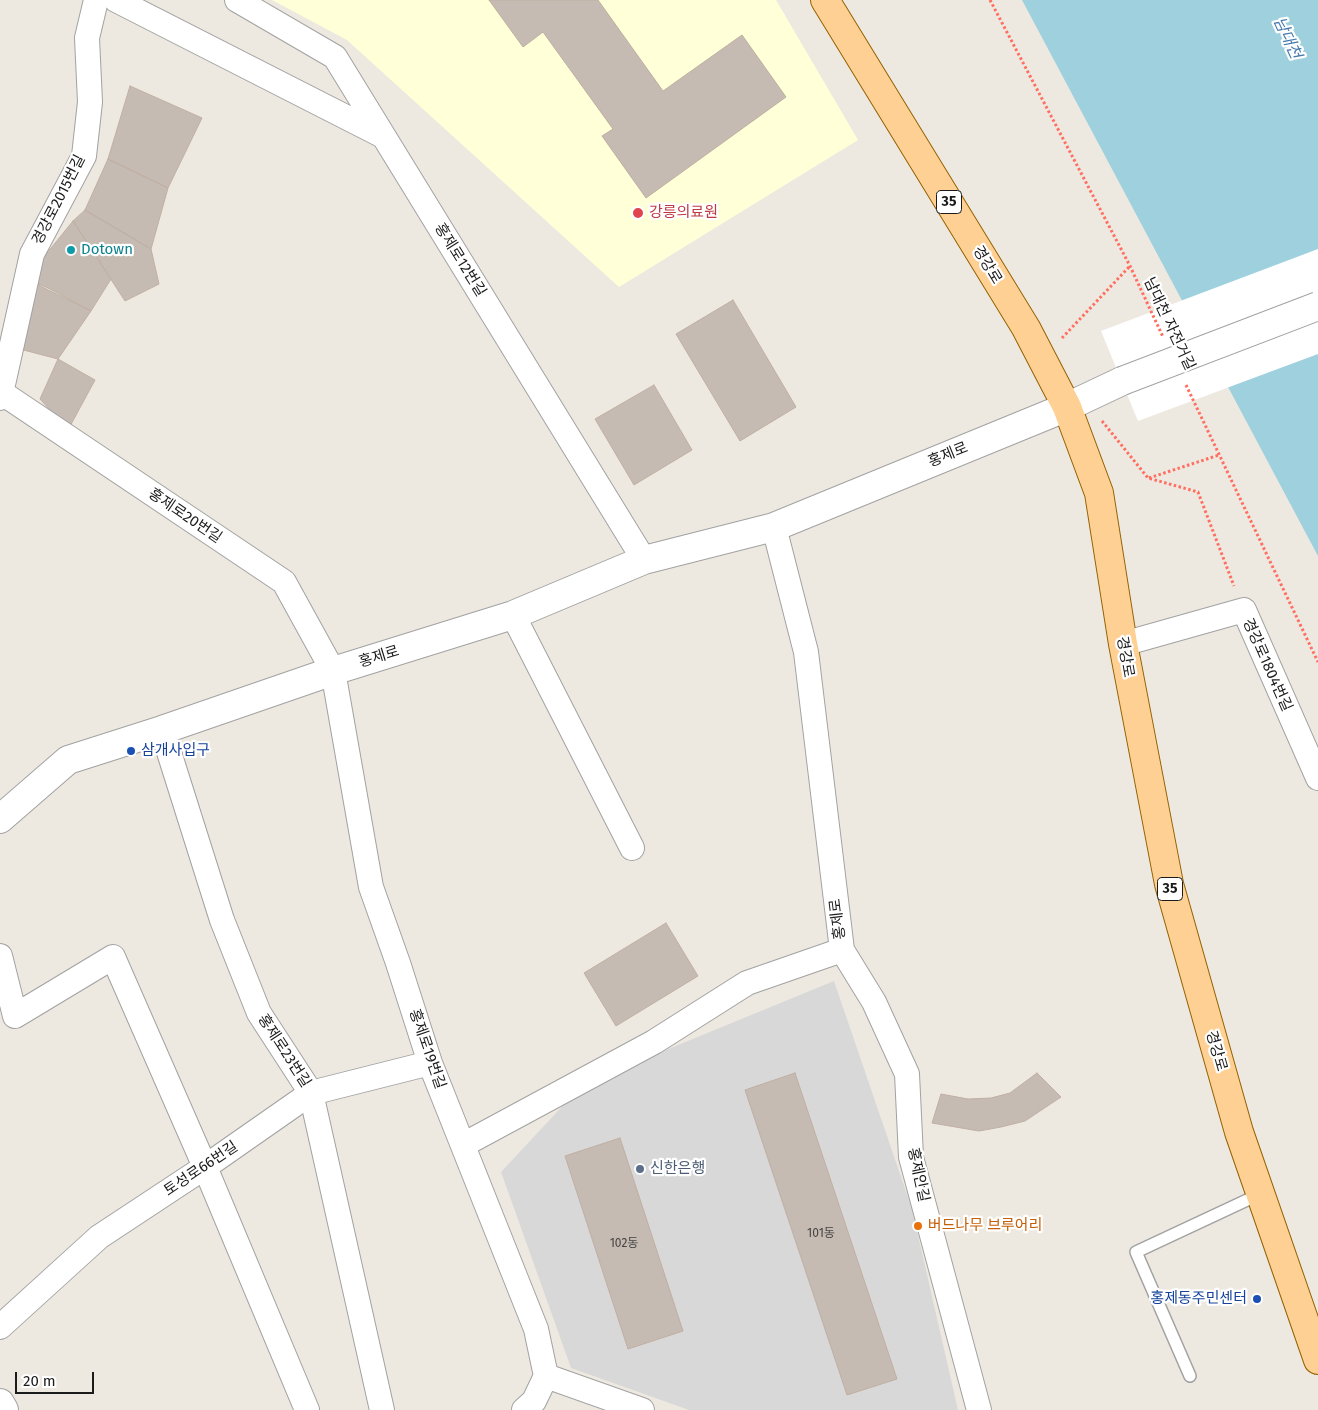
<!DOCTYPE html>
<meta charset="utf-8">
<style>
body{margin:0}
#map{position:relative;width:1318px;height:1410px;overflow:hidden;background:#eee9e0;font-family:"Fira Sans",sans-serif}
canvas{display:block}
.scale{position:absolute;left:15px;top:1372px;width:79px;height:22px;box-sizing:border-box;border:2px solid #1b1b1b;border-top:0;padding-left:6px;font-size:15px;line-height:18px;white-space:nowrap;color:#1b1b1b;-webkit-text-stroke:4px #fff;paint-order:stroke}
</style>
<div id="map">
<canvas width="1318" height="1410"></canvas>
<div class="scale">20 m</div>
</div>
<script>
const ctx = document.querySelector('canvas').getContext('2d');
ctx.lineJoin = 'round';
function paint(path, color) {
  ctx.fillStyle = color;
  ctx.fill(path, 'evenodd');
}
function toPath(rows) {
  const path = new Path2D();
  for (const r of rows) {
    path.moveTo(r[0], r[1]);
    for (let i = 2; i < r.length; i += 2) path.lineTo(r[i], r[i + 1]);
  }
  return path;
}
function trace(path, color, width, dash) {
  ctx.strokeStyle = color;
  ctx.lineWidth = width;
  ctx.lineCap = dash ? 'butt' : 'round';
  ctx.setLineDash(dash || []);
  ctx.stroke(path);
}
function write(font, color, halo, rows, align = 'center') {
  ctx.font = font + ' "Fira Sans","Noto Sans KR",sans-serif';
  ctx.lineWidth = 4.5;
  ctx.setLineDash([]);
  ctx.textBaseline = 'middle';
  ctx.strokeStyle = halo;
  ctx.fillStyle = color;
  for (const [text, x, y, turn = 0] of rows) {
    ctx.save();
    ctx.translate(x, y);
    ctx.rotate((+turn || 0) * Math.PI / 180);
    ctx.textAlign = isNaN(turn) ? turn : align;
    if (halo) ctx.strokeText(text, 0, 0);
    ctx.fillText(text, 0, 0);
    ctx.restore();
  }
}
const residential = toPath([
 [834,981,912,1209,958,1410,689,1410,571,1368,501,1172,583,1084]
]);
const education = toPath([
 [272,0,776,0,858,140,619,287,347,40]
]);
const water = toPath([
 [1022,0,1318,0,1318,556]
]);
const pier = toPath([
 [1318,249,1318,354,1138,421,1101,331]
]);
const building = toPath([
 [489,0,598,0,663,91,742,35,786,97,646,198,602,136,613,129,543,32,523,47,489,0],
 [130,86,202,118,168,188,108,159,130,86],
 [108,159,168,188,151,249,85,210,108,159],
 [85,210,151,249,159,284,125,301,73,221,85,210],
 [73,221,111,279,91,311,48,288,26,279,73,221],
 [26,279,91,311,58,359,12,347,26,279],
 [733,300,796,407,740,441,676,334,733,300],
 [58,359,95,380,68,430,40,399,58,359],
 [654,385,692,450,634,485,595,419,654,385],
 [666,923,698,976,616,1026,584,973,666,923],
 [795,1073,897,1379,847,1395,745,1090,795,1073],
 [1037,1073,1061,1097,1025,1121,1001,1127,979,1131,932,1123,941,1094,968,1099,991,1098,1010,1093,1037,1073],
 [620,1138,683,1331,628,1349,565,1156,620,1138]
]);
const path = toPath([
 [990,0,1130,266,1163,337],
 [1062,338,1130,266],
 [1186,385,1318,662],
 [1102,421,1148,478,1198,492,1234,586],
 [1149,478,1219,455]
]);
const service = toPath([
 [1190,1376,1136,1252,1260,1194]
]);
const minor = toPath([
 [116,0,383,136],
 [237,0,335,57,644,560],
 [2,393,284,582,333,671,371,887,398,963,430,1063,536,1329,546,1376,534,1401,524,1410],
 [0,398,32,254,84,156,90,102,87,38,96,0],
 [513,615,632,848],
 [1123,644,1244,610,1318,778],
 [162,730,222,920,259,1013,311,1093,382,1410],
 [842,950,874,1002,907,1074,911,1157,979,1410],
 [0,956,15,1016,113,957,205,1167,307,1410],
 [463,1145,654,1042,747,983,842,950,806,652,774,527],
 [0,1327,99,1237,205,1167,311,1093,430,1063],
 [546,1376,642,1410]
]);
const tertiary = toPath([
 [0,819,68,760,162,730,333,671,513,615,644,560,774,527,1067,407,1122,381],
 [0,1403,4,1410]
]);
const primary = toPath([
 [825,0,1026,328,1067,407,1099,493,1123,644,1169,884,1239,1132,1318,1360]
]);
const tertiaryBridge = toPath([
 [1122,381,1318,306]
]);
const markers = [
 [638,213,6,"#e0444e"],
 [71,250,5,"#0f9aa8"],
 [131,751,5,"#1a4fb4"],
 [640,1169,5,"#5c6f8a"],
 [918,1226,5,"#e8710a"],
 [1257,1299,5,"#1a4fb4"]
];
const numberNames = [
 ["101동",821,1234],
 ["102동",624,1244]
];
const shields = [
 [949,202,25],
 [1170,889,25]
];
const shieldNames = [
 ["35",949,202],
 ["35",1170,889]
];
const streetNames = [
 ["경강로2015번길",59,200,-63],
 ["홍제로12번길",460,260,58],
 ["경강로",987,265,59],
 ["남대천 자전거길",1169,324,65],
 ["홍제로",948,455,-22],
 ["홍제로20번길",185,516,34],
 ["홍제로",379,657,-17],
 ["경강로",1125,657,80],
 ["경강로1804번길",1267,665,66],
 ["홍제로",838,919,-97],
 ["홍제로19번길",427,1049,71],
 ["홍제로23번길",284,1051,57],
 ["경강로",1216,1051,74],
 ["토성로66번길",201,1169,-34],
 ["홍제안길",918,1175,78]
];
const healthNames = [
 ["강릉의료원",649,213]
];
const cultureNames = [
 ["Dotown",81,250]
];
const transitNames = [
 ["삼개사입구",141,751],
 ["홍제동주민센터",1247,1299,"right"]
];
const serviceNames = [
 ["신한은행",650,1169]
];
const foodNames = [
 ["버드나무 브루어리",928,1226]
];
const waterNames = [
 ["남대천",1287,38,65]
];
paint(residential, '#d9d8d8');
paint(education, '#ffffd8');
paint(water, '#9ed0de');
paint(pier, '#fff');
paint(building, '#c5bbb3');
trace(building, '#c0afa2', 1);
trace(service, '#a2a2a2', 14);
trace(minor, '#a2a2a2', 26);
trace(tertiary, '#a2a2a2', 30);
trace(primary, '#936100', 30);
trace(path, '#ff6e60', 3, [2.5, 2.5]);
trace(service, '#fff', 11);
trace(minor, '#fff', 24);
trace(tertiary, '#fff', 28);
trace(primary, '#ffd094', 28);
trace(tertiaryBridge, '#a2a2a2', 30, []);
trace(tertiaryBridge, '#fff', 28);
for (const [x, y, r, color] of markers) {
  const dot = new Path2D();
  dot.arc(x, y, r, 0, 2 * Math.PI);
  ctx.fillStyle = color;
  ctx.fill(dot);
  trace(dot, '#fff', 2);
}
write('12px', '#464341', null, numberNames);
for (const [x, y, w] of shields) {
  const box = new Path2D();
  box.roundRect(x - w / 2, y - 11.5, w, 23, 4);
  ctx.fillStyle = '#fff';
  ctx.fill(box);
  trace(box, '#1b1b1b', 1);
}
write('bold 14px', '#1b1b1b', null, shieldNames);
write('15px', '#1b1b1b', '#fff', streetNames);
write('15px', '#be3a42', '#fff', healthNames, 'left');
write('15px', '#0d838f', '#fff', cultureNames, 'left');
write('15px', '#164399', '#fff', transitNames, 'left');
write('15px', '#4e5e75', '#fff', serviceNames, 'left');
write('15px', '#c56008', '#fff', foodNames, 'left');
write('italic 16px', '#457aae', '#fff', waterNames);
</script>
